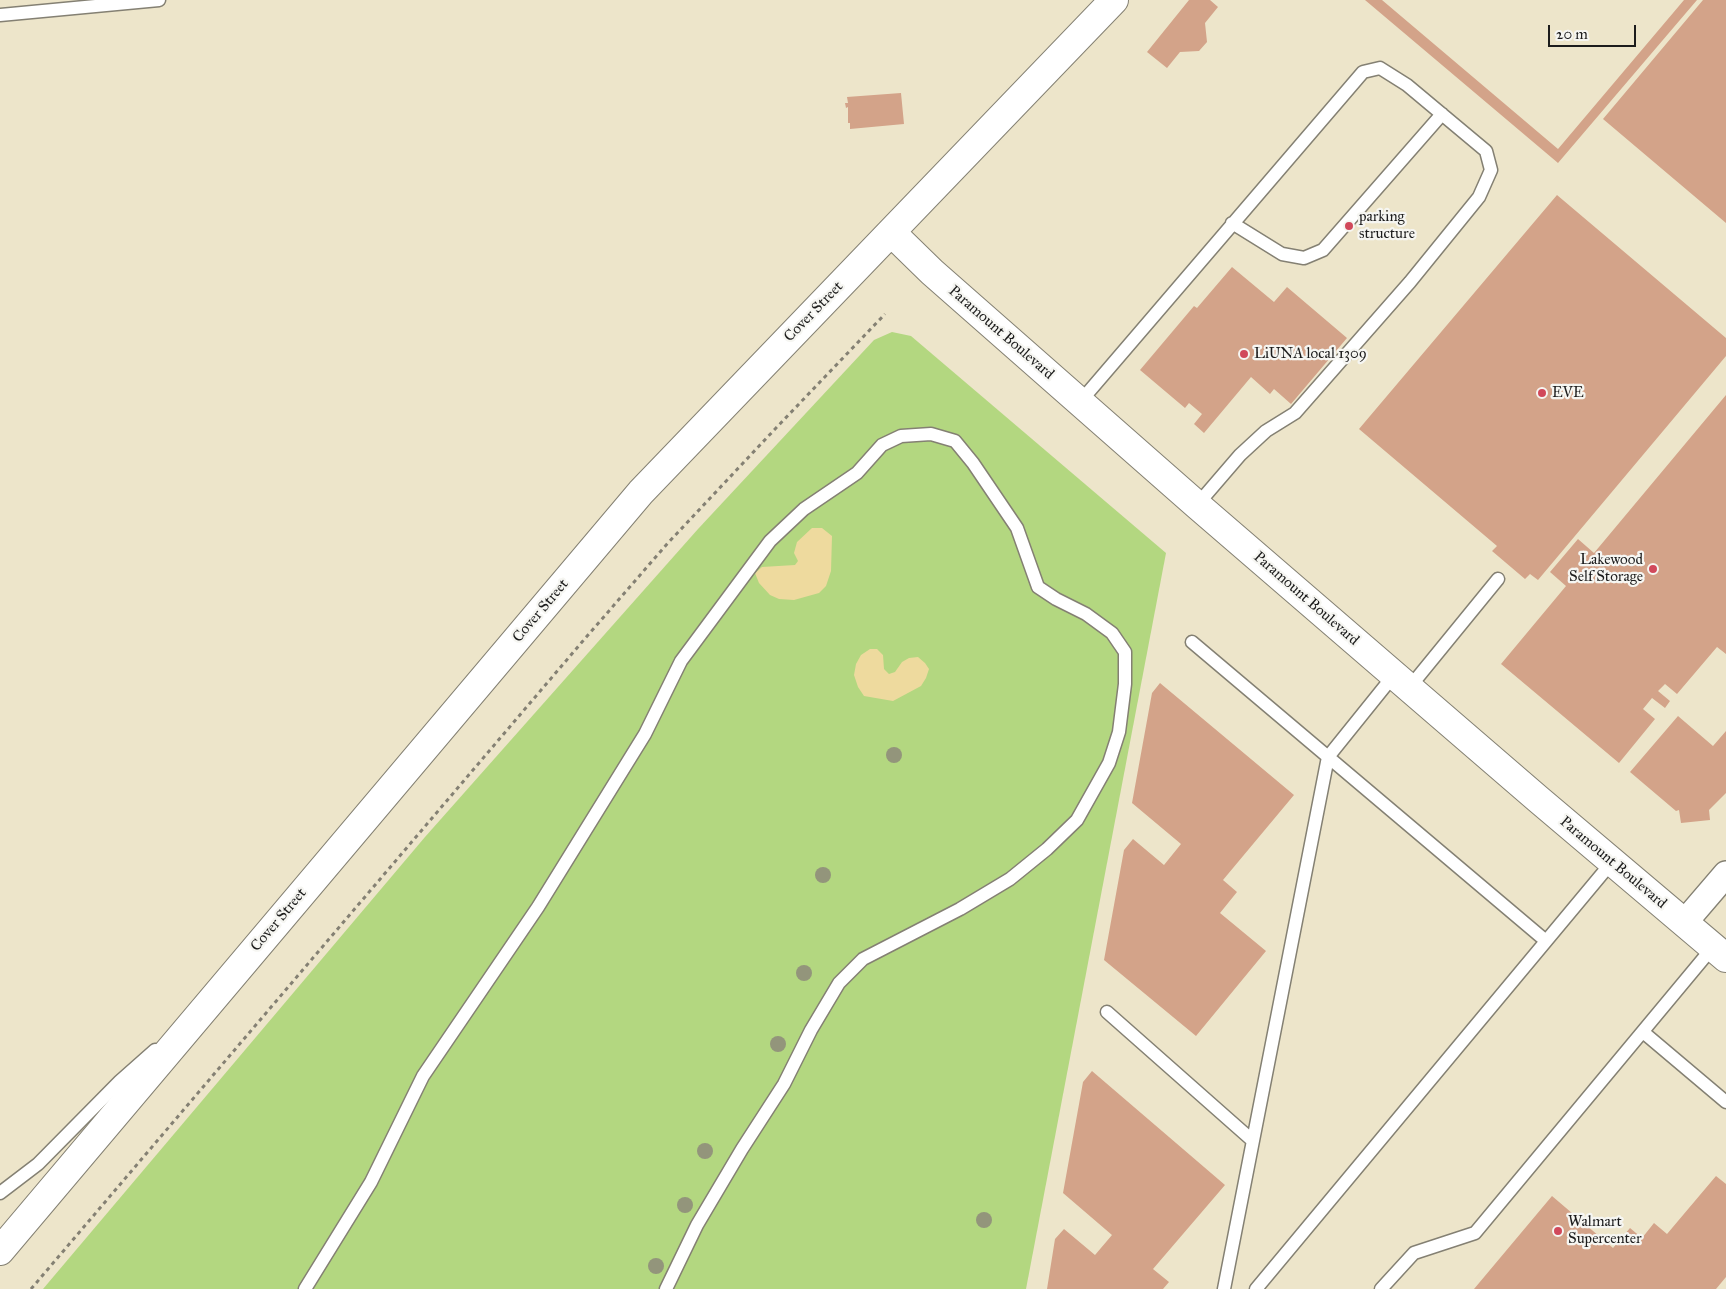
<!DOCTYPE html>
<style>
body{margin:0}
#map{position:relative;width:1726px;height:1289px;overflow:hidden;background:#ede5ca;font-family:"IM FELL Great Primer",serif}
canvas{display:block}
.scale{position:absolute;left:1548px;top:25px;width:88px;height:22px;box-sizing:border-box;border:2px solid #1c1c1c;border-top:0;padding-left:6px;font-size:15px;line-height:18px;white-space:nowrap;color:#1c1c1c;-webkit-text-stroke:4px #f6f6f2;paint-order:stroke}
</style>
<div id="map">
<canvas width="1726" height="1289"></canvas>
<div class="scale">20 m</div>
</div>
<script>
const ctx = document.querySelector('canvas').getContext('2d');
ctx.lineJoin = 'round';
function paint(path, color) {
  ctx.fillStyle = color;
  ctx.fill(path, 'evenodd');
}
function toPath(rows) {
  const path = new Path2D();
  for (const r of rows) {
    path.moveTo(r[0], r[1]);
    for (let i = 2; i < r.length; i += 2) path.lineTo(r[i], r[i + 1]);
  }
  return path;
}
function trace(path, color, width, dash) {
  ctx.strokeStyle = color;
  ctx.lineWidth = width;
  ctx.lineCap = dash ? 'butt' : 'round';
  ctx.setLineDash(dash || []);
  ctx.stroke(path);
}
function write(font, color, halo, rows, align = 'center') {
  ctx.font = font + ' "IM FELL Great Primer",serif';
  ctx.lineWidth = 4.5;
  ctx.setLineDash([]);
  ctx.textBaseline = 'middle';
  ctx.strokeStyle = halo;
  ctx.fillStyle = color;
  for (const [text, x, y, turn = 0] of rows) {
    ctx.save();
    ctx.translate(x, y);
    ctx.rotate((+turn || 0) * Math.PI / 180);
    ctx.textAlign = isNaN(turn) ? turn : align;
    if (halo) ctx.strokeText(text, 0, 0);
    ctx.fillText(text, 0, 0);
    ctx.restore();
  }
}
const green = toPath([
 [892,332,911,336,1166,553,1026,1289,43,1289,425,837,698,529,874,340]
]);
const sand = toPath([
 [812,528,822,528,832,536,831,571,826,586,819,593,794,600,779,599,770,595,759,583,755,573,762,567,795,565,798,561,794,553,797,542],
 [870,649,877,649,883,655,884,669,889,674,895,672,902,662,909,658,918,657,925,663,929,669,926,678,921,686,893,701,864,696,858,687,854,675,856,664,861,655]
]);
const building = toPath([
 [1189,0,1210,0,1218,7,1205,23,1207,42,1199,51,1180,52,1167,68,1147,52],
 [1365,0,1382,0,1558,149,1684,0,1697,0,1558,163],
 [1703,0,1726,0,1726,223,1603,119],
 [901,93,904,124,850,129,850,123,848,123,848,107,846,108,845,103,848,103,847,97],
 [1557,195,1726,338,1726,356,1538,580,1530,574,1525,579,1492,551,1497,546,1359,429],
 [1232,267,1274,302,1287,287,1347,338,1291,404,1274,389,1270,394,1251,377,1204,433,1194,424,1202,414,1189,403,1185,408,1140,370,1194,306,1197,308],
 [1726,395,1726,654,1717,647,1677,694,1665,684,1658,691,1670,701,1665,708,1652,698,1643,709,1655,719,1619,763,1501,664,1566,586,1550,572,1578,539,1594,553],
 [1160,683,1294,795,1223,880,1237,892,1220,913,1266,951,1196,1036,1104,960,1124,850,1133,839,1164,865,1181,844,1132,803,1152,693],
 [1678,716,1713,746,1726,731,1726,793,1709,810,1710,820,1681,823,1679,810,1676,811,1630,772],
 [1092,1071,1225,1185,1153,1269,1169,1282,1163,1289,1047,1289,1055,1239,1064,1229,1095,1255,1112,1235,1063,1193,1083,1082],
 [1716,1176,1726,1184,1726,1277,1716,1289,1474,1289,1552,1196,1613,1248,1630,1228,1642,1238,1654,1223,1667,1234]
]);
const path = toPath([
 [31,1289,582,642,667,544,776,428,885,314]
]);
const service = toPath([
 [0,15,159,0],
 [1232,223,1282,254,1304,258,1323,250,1442,114],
 [1080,402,1363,72,1380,68,1407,85,1486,151,1491,170,1479,197,1410,282,1295,413,1266,431,1240,455,1197,505],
 [1192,642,1546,941],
 [1409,688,1498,579],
 [1107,1012,1253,1141],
 [1643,1032,1726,1102],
 [0,1193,38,1164,120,1081,155,1050],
 [305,1289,371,1182,423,1076,538,907,645,734,681,661,770,541,804,509,857,473,882,445,901,436,931,434,955,441,973,463,1017,528,1038,587,1056,599,1086,614,1112,633,1125,652,1125,684,1119,732,1109,763,1077,820,1047,849,1010,879,960,909,863,959,839,983,811,1030,784,1084,742,1149,697,1225,666,1289],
 [1224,1289,1328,757,1394,675],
 [1256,1289,1612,862],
 [1381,1289,1414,1253,1475,1233,1713,947]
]);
const minor = toPath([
 [1684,923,1726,874]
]);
const tertiary = toPath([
 [892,233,932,272,1197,505,1538,799,1726,958],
 [0,1251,641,492,1114,0]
]);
const trees = [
 [894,755],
 [823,875],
 [804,973],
 [778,1044],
 [705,1151],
 [685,1205],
 [984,1220],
 [656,1266]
];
const markers = [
 [1349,226,5,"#d1495b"],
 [1244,354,5,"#d1495b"],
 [1542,393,5,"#d1495b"],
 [1653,569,5,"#d1495b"],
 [1558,1231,5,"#d1495b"]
];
const poiNames = [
 ["parking",1359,217],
 ["structure",1359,234],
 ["LiUNA local 1309",1254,354],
 ["EVE",1552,393],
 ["Lakewood",1643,560,"right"],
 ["Self Storage",1643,577,"right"],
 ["Walmart",1568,1222],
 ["Supercenter",1568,1239]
];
const streetNames = [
 ["Cover Street",814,312,-46],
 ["Paramount Boulevard",1001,333,41],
 ["Paramount Boulevard",1306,599,41],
 ["Cover Street",541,611,-50],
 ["Paramount Boulevard",1613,863,40],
 ["Cover Street",279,920,-50]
];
paint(green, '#b3d780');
paint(sand, '#eeda9e');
paint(building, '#d3a389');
trace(service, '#848073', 15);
trace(minor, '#848073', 28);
trace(tertiary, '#848073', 30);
trace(path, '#848073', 3, [4, 4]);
trace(service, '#fff', 12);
trace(minor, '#fff', 25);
trace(tertiary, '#fff', 28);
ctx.fillStyle = '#93957b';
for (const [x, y] of trees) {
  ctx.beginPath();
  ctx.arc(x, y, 8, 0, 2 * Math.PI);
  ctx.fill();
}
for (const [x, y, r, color] of markers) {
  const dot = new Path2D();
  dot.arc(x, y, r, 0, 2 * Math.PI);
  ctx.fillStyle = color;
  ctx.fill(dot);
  trace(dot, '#f6f6f2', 2);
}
write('15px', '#1c1c1c', '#f6f6f2', poiNames, 'left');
write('15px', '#1c1c1c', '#f6f6f2', streetNames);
</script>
